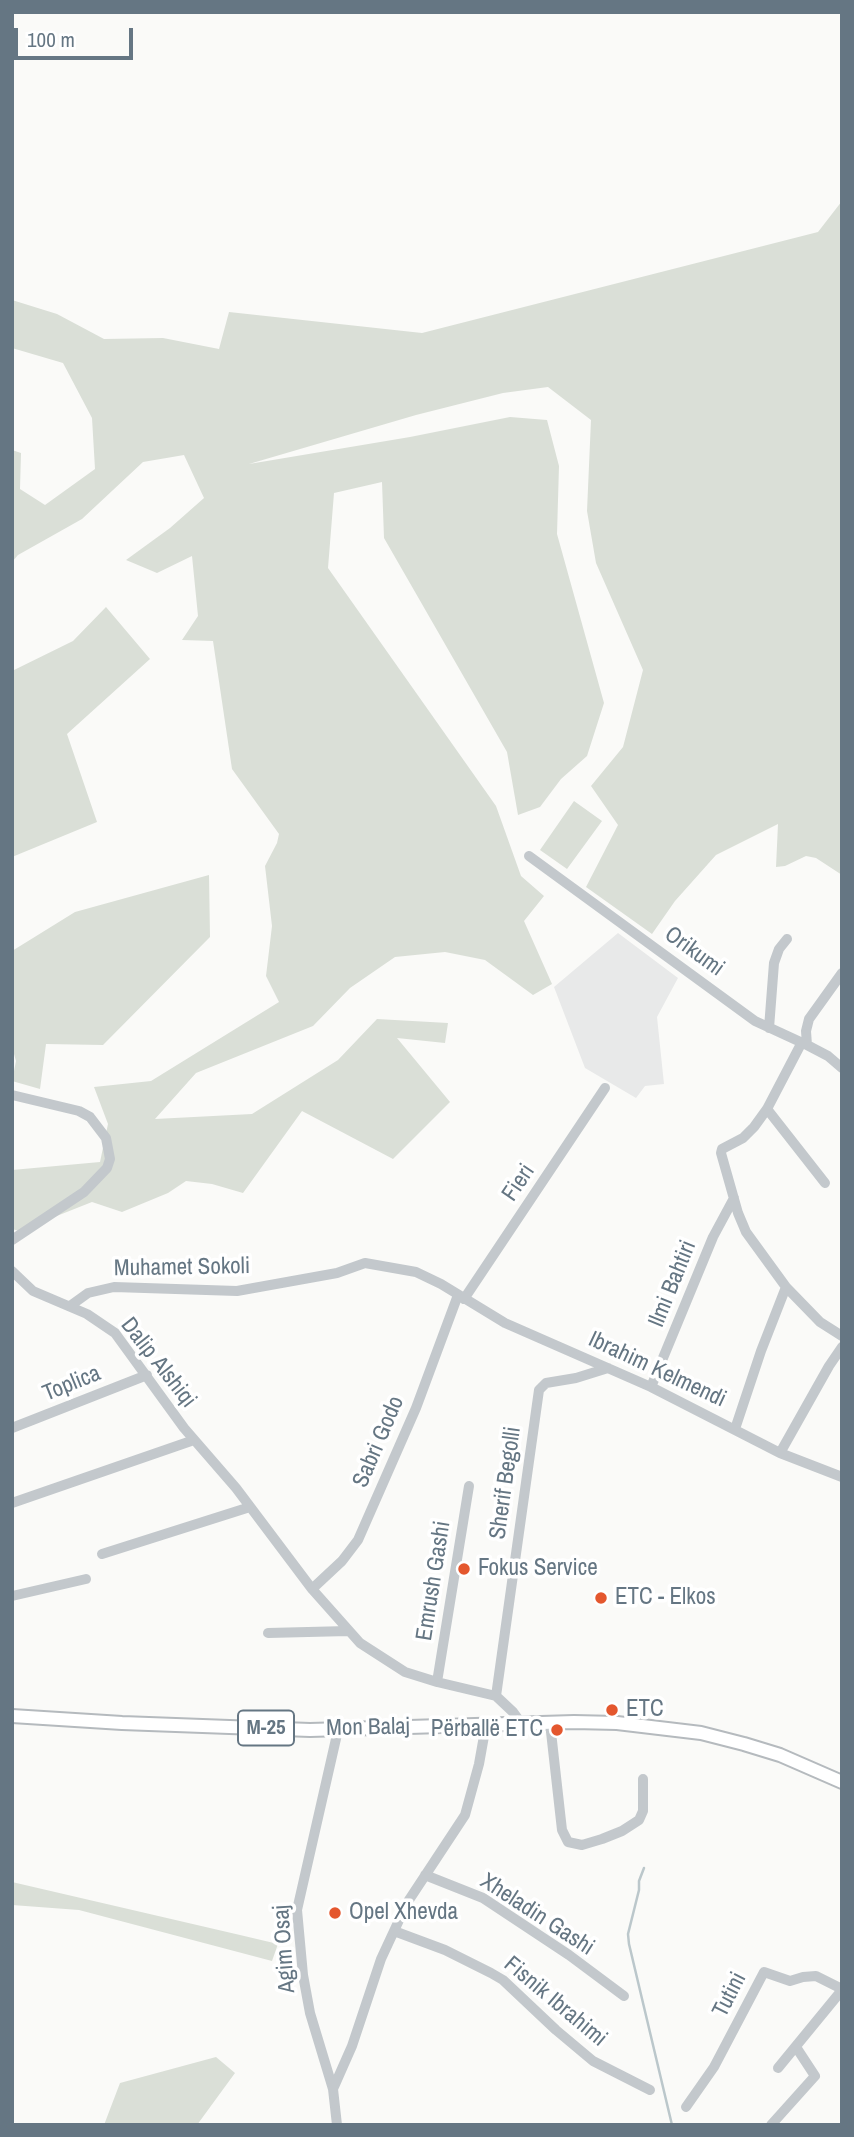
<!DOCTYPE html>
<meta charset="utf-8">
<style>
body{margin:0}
#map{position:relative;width:854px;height:2137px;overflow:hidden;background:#fafaf8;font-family:"Archivo Narrow",sans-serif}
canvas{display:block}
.frame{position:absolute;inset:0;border:14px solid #657683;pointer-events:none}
.scale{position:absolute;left:14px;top:28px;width:119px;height:32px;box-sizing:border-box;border:4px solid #657683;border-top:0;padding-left:9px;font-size:21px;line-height:24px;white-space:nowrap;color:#657683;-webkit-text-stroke:5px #fff;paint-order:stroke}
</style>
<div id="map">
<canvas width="854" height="2137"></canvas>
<div class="frame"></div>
<div class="scale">100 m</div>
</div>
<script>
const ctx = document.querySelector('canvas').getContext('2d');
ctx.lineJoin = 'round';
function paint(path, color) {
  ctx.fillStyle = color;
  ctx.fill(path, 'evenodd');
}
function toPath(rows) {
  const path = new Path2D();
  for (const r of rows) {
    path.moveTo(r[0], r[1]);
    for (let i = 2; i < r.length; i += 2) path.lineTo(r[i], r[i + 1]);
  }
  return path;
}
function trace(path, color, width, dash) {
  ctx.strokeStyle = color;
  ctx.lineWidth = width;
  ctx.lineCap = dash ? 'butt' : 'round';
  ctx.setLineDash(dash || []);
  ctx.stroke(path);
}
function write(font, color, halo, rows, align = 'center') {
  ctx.font = font + ' "Archivo Narrow",sans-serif';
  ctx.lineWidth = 7;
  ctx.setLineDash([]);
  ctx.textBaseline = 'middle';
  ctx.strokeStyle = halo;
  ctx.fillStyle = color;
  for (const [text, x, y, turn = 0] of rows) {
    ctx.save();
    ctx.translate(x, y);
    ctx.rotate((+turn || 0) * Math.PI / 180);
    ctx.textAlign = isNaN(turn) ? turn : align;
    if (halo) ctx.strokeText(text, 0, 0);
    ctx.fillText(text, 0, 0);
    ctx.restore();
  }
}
const built = toPath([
 [618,933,678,978,657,1017,664,1084,645,1086,636,1098,585,1068,554,987]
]);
const green = toPath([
 [842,201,842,875,816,858,806,856,785,866,776,867,778,824,716,855,675,901,652,934,586,887,618,825,591,786,623,747,643,670,596,563,587,511,591,420,548,387,503,393,416,415,249,464,410,437,510,417,547,420,559,466,557,534,604,703,587,756,561,779,540,807,518,815,507,752,384,538,382,482,334,493,328,568,496,806,521,876,544,896,524,921,552,984,533,995,485,960,445,952,395,957,350,988,313,1026,196,1073,155,1119,252,1114,338,1060,377,1019,448,1023,445,1043,397,1038,450,1102,393,1159,302,1111,243,1193,212,1184,186,1181,168,1193,122,1212,92,1202,19,1231,12,1229,12,1170,100,1162,108,1124,94,1087,151,1081,279,1002,266,976,272,926,265,866,277,843,279,834,232,769,213,641,182,640,198,616,192,556,157,573,126,560,170,528,204,498,184,455,143,462,82,519,18,555,12,562,12,450,21,453,20,489,45,505,95,469,92,418,63,363,12,348,12,300,57,314,104,339,163,338,219,349,229,312,422,333,818,232],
 [106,607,150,659,67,734,97,822,12,857,12,671,73,641],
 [574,801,602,821,567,869,540,850],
 [209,875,210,937,103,1045,46,1044,40,1089,12,1081,16,1061,12,1047,12,951,75,912],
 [12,1882,240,1935,278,1944,272,1961,79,1910,12,1905],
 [216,2057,235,2073,197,2125,104,2125,120,2083]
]);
const stream = toPath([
 [644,1868,639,1881,639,1890,628,1934,629,1944,672,2125]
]);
const minor = toPath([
 [529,856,755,1021,807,1045,828,1056,842,1068],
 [769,1028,774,963,779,949,787,939],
 [802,1042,767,1109,754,1127,743,1138,722,1149,721,1153,738,1213,746,1232,786,1287,820,1322,842,1336],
 [807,1045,806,1031,809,1019,842,973],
 [12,1095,79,1111,90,1117,106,1138,110,1159,107,1168,84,1192,12,1240],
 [767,1109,825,1183],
 [12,1271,33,1291,87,1314,115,1333,184,1428,236,1488,312,1589,360,1643,405,1672,437,1682,496,1696,513,1712,521,1723],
 [464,1299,605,1088],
 [70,1306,88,1293,114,1287,237,1291,337,1273,365,1263,416,1272,441,1284,505,1323,651,1387,780,1453,842,1477],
 [651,1387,713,1237,734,1198],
 [12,1428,147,1375],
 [735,1429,761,1351,786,1287],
 [780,1453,829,1366,842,1347],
 [12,1503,194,1440],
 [102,1554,250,1507],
 [312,1589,342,1561,358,1540,416,1408,458,1295],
 [12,1596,86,1579],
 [268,1633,348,1631],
 [437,1682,469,1486],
 [496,1696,539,1390,546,1383,576,1378,608,1368],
 [550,1723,562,1830,568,1842,582,1845,602,1839,622,1831,639,1820,643,1811,643,1779],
 [425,1875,483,1898,569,1955,624,1996],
 [394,1931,445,1950,491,1973,503,1980,556,2030,593,2061,650,2090],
 [778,2068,842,1990],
 [333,2089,352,2046,381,1959,407,1903,465,1815,479,1764,484,1736,482,1725],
 [686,2107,714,2067,764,1972,790,1981,803,1977,816,1976,842,1989],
 [337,2125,333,2089,310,2013,303,1975,297,1910,338,1730],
 [771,2125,815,2076,796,2047]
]);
const major = toPath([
 [12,1716,122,1723,310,1730,574,1722,617,1723,701,1733,744,1744,780,1755,842,1782]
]);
const markers = [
 [464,1569,7,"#e4572e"],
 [601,1598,7,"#e4572e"],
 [612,1710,7,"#e4572e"],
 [557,1730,7,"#e4572e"],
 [335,1913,7,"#e4572e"]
];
const shields = [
 [266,1728,56]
];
const shieldNames = [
 ["M-25",266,1728]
];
const streetNames = [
 ["Orikumi",694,952,36],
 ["Fieri",519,1183,-56],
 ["Muhamet Sokoli",182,1268,-1],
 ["Ilmi Bahtiri",673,1284,-68],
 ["Dalip Alshiqi",158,1363,52],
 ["Ibrahim Kelmendi",657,1370,25],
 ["Toplica",72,1384,-22],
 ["Sabri Godo",379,1442,-67],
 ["Sherif Begolli",506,1483,-82],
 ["Emrush Gashi",434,1581,-81],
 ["Mon Balaj",368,1728,-1],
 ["Xheladin Gashi",537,1915,33],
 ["Agim Osaj",285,1949,-94],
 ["Tutini",730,1995,-63],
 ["Fisnik Ibrahimi",555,2002,40]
];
const poiNames = [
 ["Fokus Service",478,1569],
 ["ETC - Elkos",615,1598],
 ["ETC",626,1710],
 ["Përballë ETC",543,1730,"right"],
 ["Opel Xhevda",349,1913]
];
paint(built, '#e8e9e9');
paint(green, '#dadfd7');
trace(stream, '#bbc7cb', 2.5);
trace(major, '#b5babe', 16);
trace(minor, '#c3c8cc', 10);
trace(major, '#fff', 12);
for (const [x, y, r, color] of markers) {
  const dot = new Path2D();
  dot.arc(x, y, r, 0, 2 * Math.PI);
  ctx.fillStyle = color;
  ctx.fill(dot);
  trace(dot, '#fff', 2.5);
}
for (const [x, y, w] of shields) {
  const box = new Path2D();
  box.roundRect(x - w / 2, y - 17.5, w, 35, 5);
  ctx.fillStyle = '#fff';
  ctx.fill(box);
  trace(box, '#657683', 2);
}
write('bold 21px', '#657683', null, shieldNames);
write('23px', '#657683', '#fff', streetNames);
write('23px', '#657683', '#fff', poiNames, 'left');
</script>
